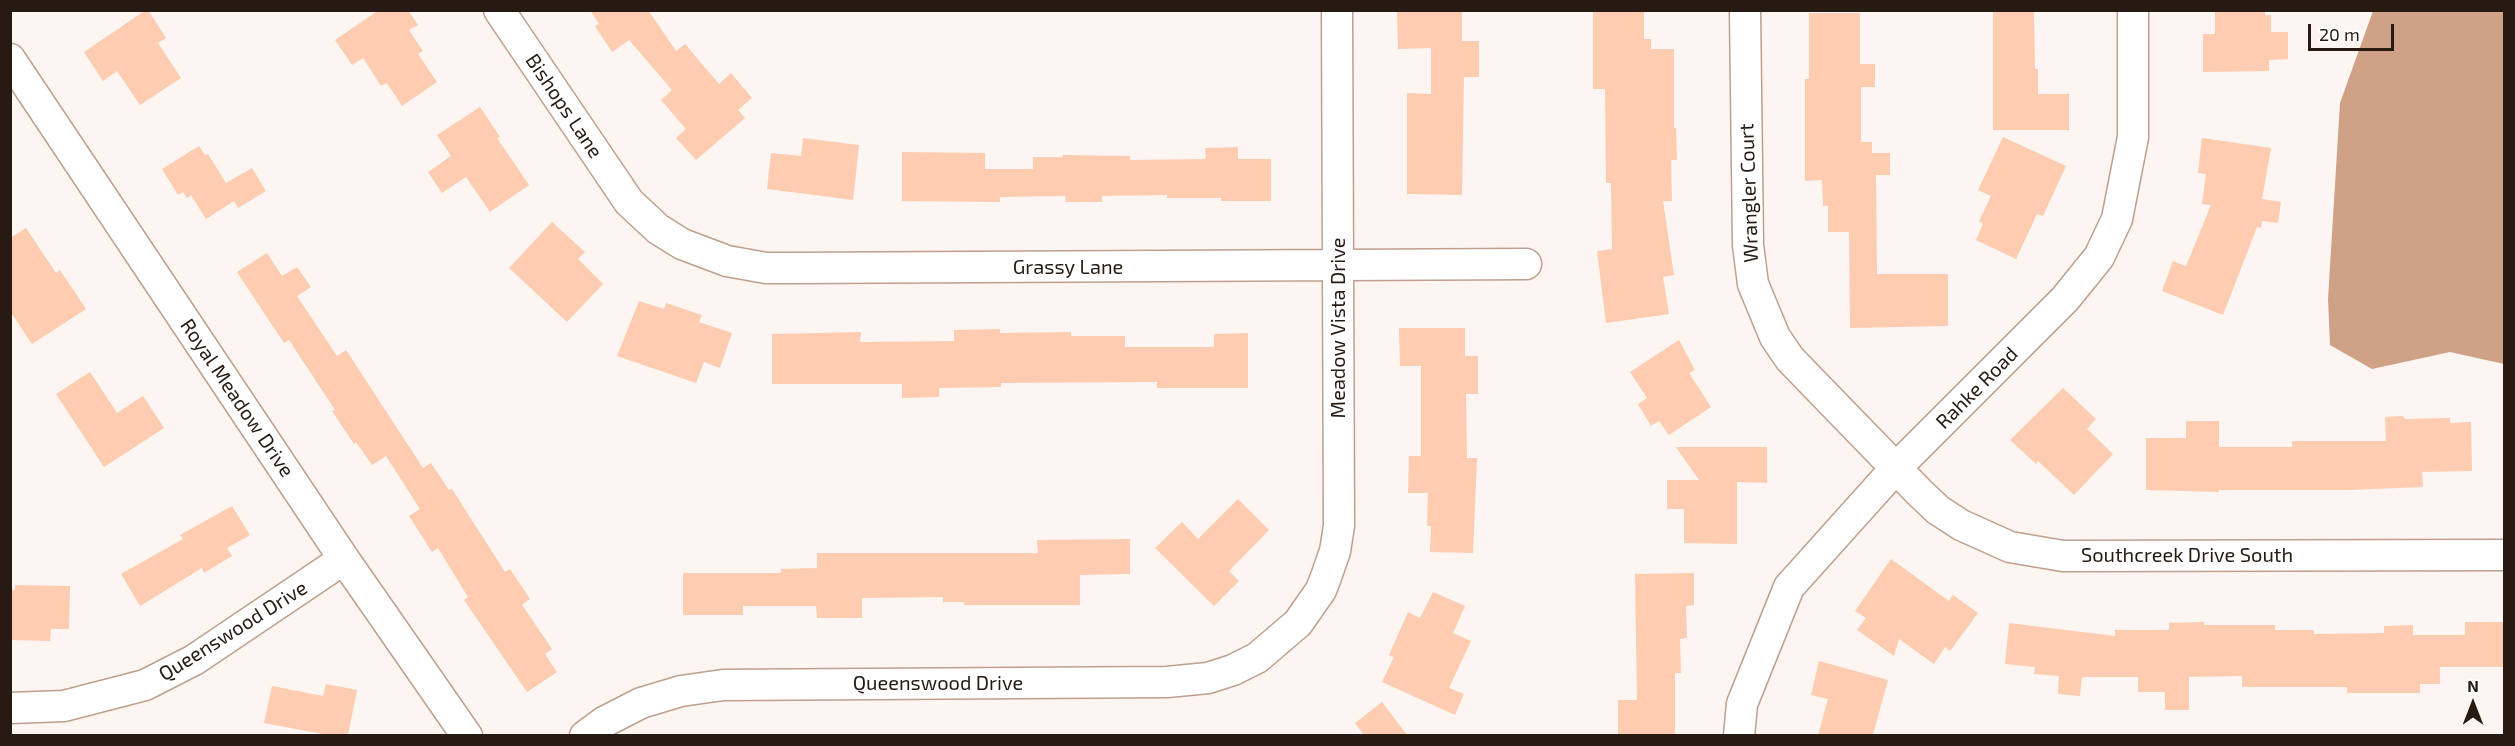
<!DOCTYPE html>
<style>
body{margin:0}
#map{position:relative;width:2515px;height:746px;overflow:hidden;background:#fcf5f1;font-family:"Exo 2",sans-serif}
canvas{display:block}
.frame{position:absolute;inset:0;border:12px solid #261a13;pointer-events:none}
.north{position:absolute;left:2443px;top:674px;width:60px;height:60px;-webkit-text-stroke:4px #fff;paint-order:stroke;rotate:0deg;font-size:16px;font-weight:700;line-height:24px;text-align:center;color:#261a13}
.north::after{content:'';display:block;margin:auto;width:21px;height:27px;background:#261a13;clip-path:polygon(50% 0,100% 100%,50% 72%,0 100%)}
.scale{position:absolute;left:2308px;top:24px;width:86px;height:27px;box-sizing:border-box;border:3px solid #261a13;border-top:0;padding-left:8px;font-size:18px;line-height:21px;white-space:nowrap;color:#261a13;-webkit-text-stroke:4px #fff;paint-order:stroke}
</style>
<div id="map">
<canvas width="2515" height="746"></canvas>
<div class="frame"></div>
<div class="north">N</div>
<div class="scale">20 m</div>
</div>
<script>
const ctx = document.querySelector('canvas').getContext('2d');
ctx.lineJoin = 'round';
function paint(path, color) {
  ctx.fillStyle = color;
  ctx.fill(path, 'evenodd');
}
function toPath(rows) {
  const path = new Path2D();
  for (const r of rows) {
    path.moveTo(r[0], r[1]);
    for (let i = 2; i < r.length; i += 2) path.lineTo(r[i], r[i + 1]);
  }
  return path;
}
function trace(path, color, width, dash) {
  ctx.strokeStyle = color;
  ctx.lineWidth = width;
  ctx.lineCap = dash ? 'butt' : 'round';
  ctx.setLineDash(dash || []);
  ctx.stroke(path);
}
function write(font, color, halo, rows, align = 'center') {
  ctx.font = font + ' "Exo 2",sans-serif';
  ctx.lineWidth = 4.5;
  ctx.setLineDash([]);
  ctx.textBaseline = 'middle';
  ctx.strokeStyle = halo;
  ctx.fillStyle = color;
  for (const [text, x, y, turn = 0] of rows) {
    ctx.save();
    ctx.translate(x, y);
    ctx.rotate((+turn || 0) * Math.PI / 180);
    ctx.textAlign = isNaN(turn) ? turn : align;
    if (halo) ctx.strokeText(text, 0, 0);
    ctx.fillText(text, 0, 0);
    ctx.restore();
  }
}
const water = toPath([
 [2373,11,2504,11,2504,364,2450,352,2372,369,2330,345,2328,299,2340,103]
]);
const building = toPath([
 [146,10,148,10,166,38,158,43,181,78,140,105,117,71,103,81,84,52],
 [379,10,408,10,418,25,409,30,423,51,418,54,437,82,402,106,387,83,381,86,363,58,352,65,335,40],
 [590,10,648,10,676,51,685,44,719,84,731,73,752,98,738,110,745,118,696,160,676,138,686,129,661,100,672,90,629,40,612,52,595,26,599,24],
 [1462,10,1462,41,1479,41,1479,77,1464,77,1462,195,1407,194,1407,93,1431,94,1431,48,1398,49,1397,11],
 [1593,10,1644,10,1644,39,1651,39,1651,49,1674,49,1674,128,1676,128,1677,160,1671,160,1672,201,1663,201,1674,275,1663,277,1669,314,1606,323,1597,251,1612,249,1611,183,1606,183,1605,89,1593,89],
 [1993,10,2034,10,2035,69,2038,69,2038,94,2069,94,2069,130,1993,130],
 [2215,10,2265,10,2265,15,2271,15,2271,32,2288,32,2288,59,2269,60,2269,71,2203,72,2203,34,2215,34],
 [1809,13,1860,13,1860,64,1875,64,1875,87,1861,87,1861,142,1872,142,1872,153,1890,153,1890,175,1876,175,1877,274,1948,274,1948,326,1850,328,1849,232,1828,232,1828,206,1823,206,1822,180,1805,181,1805,79,1809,79],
 [480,107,500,137,497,138,529,185,490,212,466,177,442,193,428,172,451,156,437,135],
 [2003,137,2066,166,2043,216,2037,214,2016,259,1976,240,1983,224,1979,221,1991,196,1978,190],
 [803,138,859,145,853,200,767,189,771,153,801,156],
 [2202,138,2271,148,2262,199,2281,202,2278,223,2262,221,2261,228,2257,227,2223,315,2162,291,2173,261,2186,266,2211,205,2202,204,2206,174,2198,173],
 [199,146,205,155,208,154,226,183,252,168,266,191,238,208,234,201,206,219,191,195,187,198,183,192,178,195,162,169],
 [1238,147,1238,159,1271,159,1271,201,1221,201,1221,198,1167,198,1167,195,1102,196,1102,202,1066,202,1065,196,1000,197,1000,202,902,201,902,152,985,153,985,169,1033,169,1033,157,1063,157,1063,155,1130,156,1130,160,1206,159,1205,148],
 [552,222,585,252,578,259,603,284,567,322,509,268],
 [26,228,56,273,60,270,86,309,32,344,10,311,10,238],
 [267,253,282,276,297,267,311,287,297,296,337,356,346,350,423,468,431,463,449,490,452,489,505,572,510,569,530,599,522,605,552,649,545,654,557,672,527,692,464,600,468,597,438,548,432,552,409,516,420,509,386,456,372,465,356,442,354,444,332,411,335,410,289,340,284,343,237,272],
 [639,301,664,309,666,303,702,315,699,322,732,333,720,368,704,362,696,383,617,356],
 [1399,328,1465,328,1465,356,1478,356,1478,394,1466,394,1467,458,1477,458,1473,553,1430,552,1431,526,1427,526,1428,493,1408,493,1409,456,1421,456,1421,366,1400,366],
 [1000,329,1000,333,1071,332,1071,336,1125,336,1125,347,1214,347,1214,334,1248,333,1248,388,1157,388,1157,382,1001,383,1001,387,939,388,939,397,902,398,902,384,772,384,772,334,861,332,860,342,954,341,954,330],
 [1679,340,1695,370,1689,373,1711,407,1669,435,1659,421,1651,426,1638,404,1647,398,1630,372],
 [90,372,117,413,143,396,164,428,104,467,56,394],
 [2063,388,2096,419,2087,429,2113,454,2074,495,2038,461,2036,464,2010,440],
 [2403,416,2405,419,2450,418,2450,423,2471,422,2472,471,2422,472,2423,487,2350,490,2219,490,2219,492,2146,490,2146,438,2186,438,2186,421,2219,421,2219,447,2292,447,2292,441,2386,441,2385,417],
 [1676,447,1767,447,1767,483,1737,482,1737,544,1684,543,1684,509,1667,509,1667,480,1699,480],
 [1238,499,1269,530,1229,571,1239,581,1214,606,1155,548,1182,522,1198,539],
 [232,506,250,535,227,548,232,556,204,573,202,568,140,606,121,574,183,539,180,535],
 [1130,539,1130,574,1080,575,1080,605,964,605,964,602,943,602,943,597,862,598,862,618,817,618,816,606,743,606,743,615,683,615,683,573,781,573,781,569,817,568,817,553,1038,553,1037,540],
 [1891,559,1949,601,1953,595,1978,613,1950,651,1945,647,1934,664,1899,639,1894,656,1857,630,1866,618,1855,611],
 [1694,573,1694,605,1686,606,1687,638,1680,639,1681,673,1675,673,1675,735,1618,735,1618,700,1637,700,1635,574],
 [15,585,70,586,69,629,51,629,50,641,10,640,10,590,15,590],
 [1433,592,1465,606,1453,633,1471,641,1449,688,1464,694,1455,715,1382,682,1394,657,1389,655,1408,612,1420,618],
 [2204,622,2204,625,2275,625,2275,630,2314,630,2314,634,2384,633,2384,626,2413,625,2413,635,2465,635,2465,622,2505,622,2505,667,2440,667,2440,684,2420,684,2420,693,2347,693,2347,687,2242,687,2242,676,2189,677,2189,710,2165,710,2165,692,2138,692,2138,677,2082,677,2080,696,2058,694,2059,676,2034,674,2035,667,2005,664,2009,623,2115,636,2115,630,2169,630,2169,623],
 [1819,661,1888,680,1873,735,1818,735,1828,699,1811,695],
 [326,684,357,690,348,735,328,735,264,723,272,686,323,696],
 [1382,702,1407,735,1364,735,1355,723]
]);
const minor = toPath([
 [499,10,629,202,658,229,682,244,727,261,766,268,793,268,1526,264],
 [1745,10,1748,245,1753,284,1775,337,1790,359,1919,492,1938,510,1961,525,2010,547,2063,556,2504,555],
 [10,59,344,559,467,736],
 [10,708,64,706,145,685,194,660,344,559],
 [585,736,604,722,641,703,681,691,723,685,1167,682,1208,678,1233,670,1257,658,1298,623,1321,590,1326,577,1335,551,1339,526,1337,10],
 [1739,736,1742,704,1789,587,1895,469,2065,299,2099,257,2117,219,2133,137,2133,10]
]);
const streetNames = [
 ["Bishops Lane",564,106,56],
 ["Wrangler Court",1749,193,-92],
 ["Grassy Lane",1068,267],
 ["Meadow Vista Drive",1338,328,-90],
 ["Rahke Road",1977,388,-45],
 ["Royal Meadow Drive",237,398,56],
 ["Southcreek Drive South",2187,555],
 ["Queenswood Drive",233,631,-32],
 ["Queenswood Drive",938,683]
];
paint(water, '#cfa186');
paint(building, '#fdccb1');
trace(minor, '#bf9f8e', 33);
trace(minor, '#fff', 30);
write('20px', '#261a13', '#fff', streetNames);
</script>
